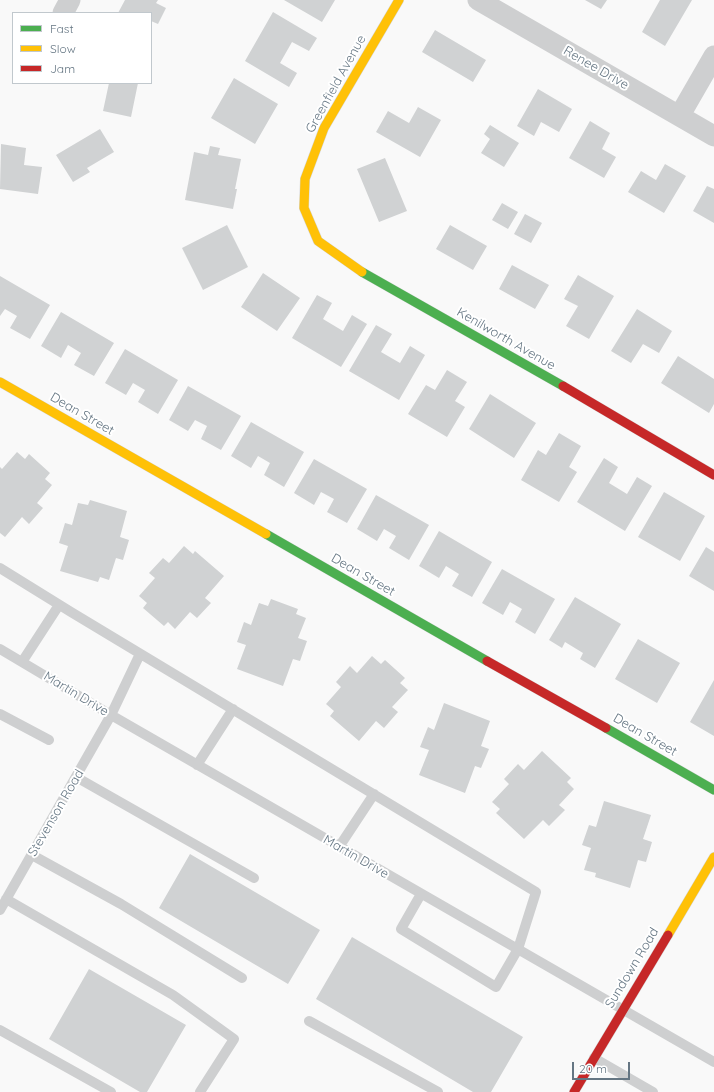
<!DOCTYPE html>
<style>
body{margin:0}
#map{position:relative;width:714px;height:1092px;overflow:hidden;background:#f9f9f9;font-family:Quicksand,sans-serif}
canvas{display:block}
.legend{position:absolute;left:12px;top:12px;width:140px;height:72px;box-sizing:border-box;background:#fff;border:1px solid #c1c8cd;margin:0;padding:5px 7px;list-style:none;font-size:12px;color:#657683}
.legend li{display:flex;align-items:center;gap:8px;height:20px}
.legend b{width:20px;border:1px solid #c1c8cd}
.scale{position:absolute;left:572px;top:1062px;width:58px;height:18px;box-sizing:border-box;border:2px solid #657683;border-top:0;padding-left:5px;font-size:12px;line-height:14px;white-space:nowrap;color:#657683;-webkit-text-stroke:3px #fff;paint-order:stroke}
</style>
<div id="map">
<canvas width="714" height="1092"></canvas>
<ul class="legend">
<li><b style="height:5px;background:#4caf50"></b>Fast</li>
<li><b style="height:5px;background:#ffc107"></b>Slow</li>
<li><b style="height:5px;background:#c62828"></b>Jam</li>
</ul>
<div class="scale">20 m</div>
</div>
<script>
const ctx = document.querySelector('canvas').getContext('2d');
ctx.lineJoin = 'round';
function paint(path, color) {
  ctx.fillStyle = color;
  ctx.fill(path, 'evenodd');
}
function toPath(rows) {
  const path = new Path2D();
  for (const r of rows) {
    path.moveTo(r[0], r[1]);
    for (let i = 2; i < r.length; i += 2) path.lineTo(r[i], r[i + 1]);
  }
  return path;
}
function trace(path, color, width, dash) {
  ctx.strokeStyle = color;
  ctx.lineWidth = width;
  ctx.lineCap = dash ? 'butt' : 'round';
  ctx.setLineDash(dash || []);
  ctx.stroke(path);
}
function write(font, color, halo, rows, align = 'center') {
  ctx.font = font + ' Quicksand,sans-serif';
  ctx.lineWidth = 4;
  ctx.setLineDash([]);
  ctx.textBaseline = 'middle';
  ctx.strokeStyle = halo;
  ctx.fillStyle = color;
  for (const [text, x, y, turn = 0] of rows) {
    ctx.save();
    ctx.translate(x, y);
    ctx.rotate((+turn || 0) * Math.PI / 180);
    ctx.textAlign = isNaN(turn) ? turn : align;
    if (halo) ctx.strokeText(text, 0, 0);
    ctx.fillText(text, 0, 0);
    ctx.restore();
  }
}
const building = toPath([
 [125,0,158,0,156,3,166,8,158,24,151,21,151,13,118,13],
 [284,0,335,0,322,22],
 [585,0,607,0,601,9],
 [660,0,692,0,665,46,642,32],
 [273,12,317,38,309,51,292,42,280,63,297,73,289,87,245,61],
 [435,30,486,60,473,82,422,52],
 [234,78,278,104,255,144,211,118],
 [109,83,138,83,131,117,103,111],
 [538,89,572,109,559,132,541,122,534,136,517,126],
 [418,107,441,120,420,157,376,132,388,111,409,123],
 [590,121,610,133,602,149,616,157,604,178,569,158],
 [490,125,519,143,504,167,481,153,490,139,484,134],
 [100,129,114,152,87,168,90,172,73,182,56,155],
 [1,144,26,148,24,165,42,167,38,194,0,189],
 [210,146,220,148,218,155,241,159,235,189,237,189,233,209,185,200,194,152,208,155],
 [385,158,407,211,379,222,357,169],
 [665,164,686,176,664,213,628,192,641,171,656,180],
 [707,186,714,189,714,223,693,211],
 [502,203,518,212,508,229,492,220],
 [525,214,542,223,531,243,514,234],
 [227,225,248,267,203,290,182,248],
 [450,225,487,246,473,270,436,249],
 [512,265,549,285,535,309,499,289],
 [263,273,300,298,277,331,241,307],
 [578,275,614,296,589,339,566,326,578,306,564,299],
 [0,276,50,305,30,339,10,328,17,316,5,309,0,316],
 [317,295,332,303,323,319,343,331,352,315,367,324,341,367,292,338],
 [637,309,672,331,659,353,643,344,631,363,611,351],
 [61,312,114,343,94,376,74,365,81,353,68,345,61,358,41,346],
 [376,325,392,334,381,352,400,363,410,346,425,355,399,400,349,371],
 [125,349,178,380,158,414,138,402,145,390,133,383,126,395,105,383],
 [678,356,714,379,714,404,709,413,661,383],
 [447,370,467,382,455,401,465,407,447,437,408,414,426,385,435,390],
 [188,386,241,416,221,450,201,439,207,426,195,420,188,431,169,420],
 [490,394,536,423,514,458,469,429],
 [251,422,304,452,284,487,264,475,270,463,258,456,251,468,231,456],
 [559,433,581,446,569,467,577,472,559,502,521,480,538,450,546,455],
 [17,452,25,459,29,454,50,473,45,479,52,485,37,503,43,508,29,524,22,517,5,537,0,533,0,467,2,469],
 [604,458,618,467,609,483,627,494,637,477,652,486,625,531,577,502],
 [314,459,367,489,347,523,327,512,334,499,321,492,314,505,294,493],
 [664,492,705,516,680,561,638,537],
 [376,495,429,525,409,560,389,548,396,536,384,529,377,541,357,529],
 [90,500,127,511,120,537,129,540,123,560,116,558,109,580,100,577,98,582,60,571,68,546,59,543,65,523,72,525,78,503,88,505],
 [439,531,492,562,472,597,452,586,459,574,446,566,439,578,419,566],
 [184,546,193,554,195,551,224,576,205,598,211,603,197,618,190,612,175,629,168,622,164,626,143,608,147,603,139,596,155,578,149,573,163,558,169,563],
 [706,547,714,552,714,591,689,576],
 [502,569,555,599,535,634,515,622,522,609,510,602,503,615,482,603],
 [575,597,621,624,595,668,580,659,583,653,565,642,562,648,549,640],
 [271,599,298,609,296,614,306,618,298,638,307,641,300,661,293,659,283,686,237,669,246,645,237,642,244,622,251,625,259,603,268,606],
 [638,639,680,663,657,703,615,679],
 [372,656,381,664,385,660,405,678,400,683,408,690,392,707,398,712,384,728,376,721,359,741,330,716,334,711,326,704,341,687,336,682,350,666,357,673],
 [714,680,714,736,690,722],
 [444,703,490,721,481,746,489,749,481,768,475,766,465,793,419,775,429,750,420,747,428,727,434,730],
 [542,751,571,778,567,782,574,789,559,805,565,810,549,826,543,820,524,839,496,813,500,809,492,802,509,784,504,779,518,764,524,770],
 [604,801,651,815,643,839,652,842,646,862,638,860,630,888,595,877,596,873,584,870,591,848,582,845,589,825,596,827],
 [190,854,320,930,288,984,159,908],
 [352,937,523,1037,491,1092,473,1092,316,999],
 [89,969,186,1025,147,1092,140,1092,49,1039]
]);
const lane = toPath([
 [0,568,71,612,536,892,518,949,496,987,401,929,421,894],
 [0,649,111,715,714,1062],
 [22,662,59,605],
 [0,714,49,740],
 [197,765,233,709],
 [76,777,254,878],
 [339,847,374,794],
 [32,855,121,904,242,978],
 [6,899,173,995,234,1039,200,1092],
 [0,910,111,715,140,654],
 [309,1021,438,1092],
 [0,1030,111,1092],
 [594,1058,653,1092]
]);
const street = toPath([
 [478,0,714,136],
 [63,13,70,0],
 [680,115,714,56]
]);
const fast = toPath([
 [362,272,563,386],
 [266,534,487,661],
 [606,728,714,790]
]);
const slow = toPath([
 [362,272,318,241,304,208,305,179,324,128,399,0],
 [0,382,266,534],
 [668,935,714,857]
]);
const jam = toPath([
 [563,386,714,475],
 [487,661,606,728],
 [574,1092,668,935]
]);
const streetNames = [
 ["Renee Drive",596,68,30],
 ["Greenfield Avenue",336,84,-61],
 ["Kenilworth Avenue",506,339,30],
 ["Dean Street",82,414,30],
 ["Dean Street",363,575,30],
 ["Martin Drive",76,694,31],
 ["Dean Street",645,735,30],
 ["Stevenson Road",56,813,-60],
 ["Martin Drive",356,857,30],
 ["Sundown Road",632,968,-59]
];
paint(building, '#d0d2d3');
trace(fast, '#d5d6d7', 10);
trace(slow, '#d5d6d7', 10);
trace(jam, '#d5d6d7', 10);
trace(lane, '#cecfd0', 10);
trace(street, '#cecfd0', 21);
trace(fast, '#4caf50', 9);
trace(slow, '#ffc107', 9);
trace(jam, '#c62828', 9);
write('13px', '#657683', '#fff', streetNames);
</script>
